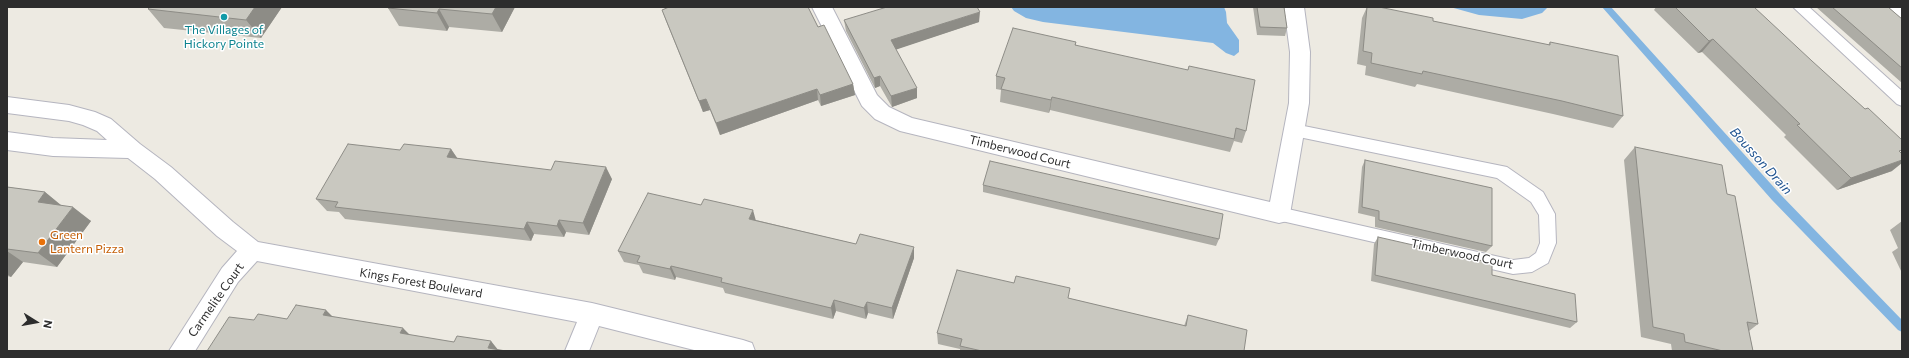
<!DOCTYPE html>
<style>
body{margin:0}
#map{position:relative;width:1909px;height:358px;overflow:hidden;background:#edeae2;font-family:Commissioner,sans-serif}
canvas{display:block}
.frame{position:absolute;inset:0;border:8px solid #2d2d2d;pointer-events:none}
.north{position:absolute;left:16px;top:302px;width:40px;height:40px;-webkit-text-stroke:3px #fff;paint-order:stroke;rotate:101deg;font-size:11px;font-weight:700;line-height:16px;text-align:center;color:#2d2d2d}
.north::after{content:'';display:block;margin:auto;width:14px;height:18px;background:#2d2d2d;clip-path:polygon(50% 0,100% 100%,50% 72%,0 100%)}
</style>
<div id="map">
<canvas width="1909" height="358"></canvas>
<div class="frame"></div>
<div class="north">N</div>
</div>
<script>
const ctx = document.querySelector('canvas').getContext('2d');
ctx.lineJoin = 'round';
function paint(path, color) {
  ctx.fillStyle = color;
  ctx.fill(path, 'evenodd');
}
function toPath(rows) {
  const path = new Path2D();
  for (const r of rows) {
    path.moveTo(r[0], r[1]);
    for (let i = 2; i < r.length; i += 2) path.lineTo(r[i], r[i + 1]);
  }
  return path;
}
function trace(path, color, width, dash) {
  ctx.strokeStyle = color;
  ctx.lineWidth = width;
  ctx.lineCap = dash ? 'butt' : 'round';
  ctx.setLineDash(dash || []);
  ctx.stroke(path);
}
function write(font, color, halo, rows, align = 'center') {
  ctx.font = font + ' Commissioner,sans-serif';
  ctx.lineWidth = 3;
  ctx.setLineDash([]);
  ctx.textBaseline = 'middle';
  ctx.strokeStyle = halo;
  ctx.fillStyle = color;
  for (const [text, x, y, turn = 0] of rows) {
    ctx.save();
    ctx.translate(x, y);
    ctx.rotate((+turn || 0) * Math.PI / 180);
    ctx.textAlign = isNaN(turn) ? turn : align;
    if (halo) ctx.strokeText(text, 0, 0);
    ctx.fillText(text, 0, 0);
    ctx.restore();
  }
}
const water = toPath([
 [1011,7,1224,7,1226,12,1227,23,1239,40,1239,52,1234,56,1226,53,1213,43,1043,22,1026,18,1014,11],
 [1450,7,1548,7,1542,13,1522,19,1479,15]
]);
const stream = toPath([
 [1602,7,1611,7,1780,194,1902,320,1902,332,1898,330,1772,200,1602,7]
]);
const service = toPath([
 [1793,7,1809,7,1902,91,1902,106,1897,104,1793,7],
 [1294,124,1507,167,1543,192,1555,214,1556,243,1548,263,1532,272,1513,274,1273,219,1271,214,1273,209,1279,207,1513,260,1529,258,1536,253,1540,243,1539,215,1531,202,1497,178,1294,136,1289,134,1286,130,1289,126,1294,124]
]);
const minor = toPath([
 [812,7,832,7,877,95,889,107,912,118,1270,202,1289,103,1290,52,1284,7,1304,7,1310,52,1309,103,1290,214,1287,221,1279,223,900,131,875,119,862,106,812,7],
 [1880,7,1902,7,1902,24,1895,22,1883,12,1880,7],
 [7,97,69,105,95,112,111,119,140,144,171,167,233,222,258,242,592,303,743,340,752,343,755,351,698,351,599,326,589,351,565,351,577,322,257,261,238,282,195,351,169,351,222,268,237,251,217,236,155,179,128,158,53,156,7,150,7,132,53,138,107,140,97,131,83,125,69,121,7,113,7,97]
]);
const wall = toPath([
 [150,7,282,7,261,38,164,28,148,9],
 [515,7,502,32,449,27,447,31,399,26,388,8],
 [668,7,808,7,818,27,853,84,855,95,821,106,818,100,720,135,710,110,703,112,666,21,662,10],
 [1253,7,1284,7,1287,28,1285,36,1257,35],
 [1367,7,1379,7,1433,21,1548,45,1550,42,1623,116,1613,128,1553,114,1417,84,1415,87,1365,75,1366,66,1357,64,1362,18],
 [1656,7,1754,7,1892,171,1837,190,1784,137,1786,135,1702,52,1698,53,1654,10],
 [1816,7,1888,7,1902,19,1902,83],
 [844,20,979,22,896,49,917,98,892,107,880,86,875,88,846,31],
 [1076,42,1076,45,1246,131,1242,143,1234,141,1230,152,1050,110,1049,113,1000,102,1001,90,996,89,996,76],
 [1635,147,1758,324,1749,331,1753,351,1672,351,1671,344,1641,337,1624,160],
 [451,149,458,159,612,179,589,235,566,232,564,237,534,234,531,241,345,219,339,212,327,211,316,199,400,150],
 [1365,160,1492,246,1486,252,1375,227,1375,217,1358,213,1362,167],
 [983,185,1219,239,1216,246,983,192],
 [7,187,45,192,61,205,91,221,57,267,23,262,11,277,7,276],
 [756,220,914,258,893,319,868,313,866,319,836,311,833,319,725,293,723,288,676,277,675,280,643,273,639,265,624,262,618,251],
 [1902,221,1902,273,1892,252,1898,248,1890,230],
 [1378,237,1492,275,1577,322,1570,328,1371,281,1374,244],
 [1068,298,1184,326,1188,315,1244,351,960,351,960,349,938,344,937,333]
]);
const shadedWall = toPath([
 [255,7,282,7,261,38,246,20],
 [496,7,515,7,502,32,492,14],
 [439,9,449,27,447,31,437,13],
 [980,12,979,22,892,51,891,40],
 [1713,39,1702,52,1698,53,1709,41],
 [880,76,880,86,875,88,874,78],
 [853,84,855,95,821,106,820,95],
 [917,88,917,98,892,107,891,96],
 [817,89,818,100,720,135,716,123],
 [1052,97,1050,110,1049,113,1051,100],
 [706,99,710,110,703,112,699,101],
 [451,149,459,161,447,157],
 [1902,160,1902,163,1892,171,1837,190,1851,178],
 [606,167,612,179,589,235,583,223],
 [45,192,63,207,38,202],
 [73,207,91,221,57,267,38,253],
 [753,210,756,221,749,219],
 [559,220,566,232,564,237,557,226],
 [527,222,534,234,531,241,524,229],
 [914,247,914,258,893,319,892,308],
 [7,251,23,262,11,277,7,274],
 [671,266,676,277,675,280,670,269],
 [834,300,836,311,833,319,831,308],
 [867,302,868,313,866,319,864,308],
 [326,310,337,321,323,315],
 [403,328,413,338,400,333],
 [491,341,499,351,488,348]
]);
const building = toPath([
 [150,7,255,7,246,20,148,9,150,7],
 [388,7,496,7,492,14,439,9,437,13,388,8,388,7],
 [669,7,808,7,818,27,824,25,853,84,820,95,817,89,716,123,706,99,699,101,662,10,669,7],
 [887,7,977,7,980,12,891,40,917,88,891,96,880,76,874,78,844,20,887,7],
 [1257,7,1284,7,1287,28,1260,27,1257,7],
 [1367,7,1379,7,1433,18,1433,21,1550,45,1550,42,1618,56,1623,116,1562,101,1423,71,1422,74,1371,63,1372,53,1363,51,1367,7],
 [1675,7,1754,7,1812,61,1865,109,1868,108,1902,140,1902,150,1899,151,1902,154,1902,160,1851,178,1797,125,1800,124,1713,39,1709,41,1675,7],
 [1832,7,1888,7,1902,19,1902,68,1832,7],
 [1013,28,1076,42,1075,45,1188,70,1189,66,1255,80,1246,131,1236,128,1234,139,1052,97,1051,100,1001,89,1005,78,996,76,1013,28],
 [348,144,400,150,404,144,451,149,447,157,551,170,555,161,606,167,583,223,559,220,557,226,527,222,524,229,335,207,338,202,316,199,348,144],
 [1635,147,1722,165,1727,194,1735,196,1758,324,1747,322,1753,351,1723,351,1685,342,1684,334,1653,327,1635,147],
 [1365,160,1492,188,1492,246,1379,220,1379,211,1362,207,1365,160],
 [990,161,1223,214,1219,239,983,185,990,161],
 [7,187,45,192,38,202,73,207,38,253,7,249,7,187],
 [648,193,701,205,704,199,753,210,749,219,856,244,860,234,914,247,892,308,867,302,864,308,834,300,831,308,721,282,722,278,671,266,670,269,637,262,640,256,618,251,648,193],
 [1378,237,1492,263,1492,275,1575,294,1577,322,1375,275,1378,237],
 [957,270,1014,283,1016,276,1070,288,1068,298,1186,326,1188,315,1247,330,1244,351,982,351,960,346,962,339,937,333,957,270],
 [296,305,326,310,323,315,403,328,400,333,454,342,457,336,491,341,488,348,506,351,207,351,229,317,254,320,258,314,287,319,296,305]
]);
const markers = [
 [224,17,4,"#0f9aa8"],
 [42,242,4,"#e8710a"]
];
const cultureNames = [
 ["The Villages of",224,30],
 ["Hickory Pointe",224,44]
];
const streetNames = [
 ["Timberwood Court",1020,152,14],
 ["Timberwood Court",1462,254,12],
 ["Kings Forest Boulevard",421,283,10],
 ["Carmelite Court",216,300,-55]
];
const foodNames = [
 ["Green",50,235],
 ["Lantern Pizza",50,249]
];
const waterNames = [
 ["Bousson Drain",1761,161,48]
];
paint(water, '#83b5e1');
paint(stream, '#83b5e1');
trace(service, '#b5b5bf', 2);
trace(minor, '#b5b5bf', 2);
paint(service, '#fff');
paint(minor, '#fff');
paint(wall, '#adaca5');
paint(shadedWall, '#8d8c86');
paint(building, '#c9c8c0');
trace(building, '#8d8c86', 1);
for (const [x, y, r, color] of markers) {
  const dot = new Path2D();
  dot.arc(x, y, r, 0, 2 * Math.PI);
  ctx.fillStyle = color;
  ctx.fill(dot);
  trace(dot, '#fff', 1.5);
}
write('12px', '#0d838f', '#fff', cultureNames);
write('12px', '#2d2d2d', '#fff', streetNames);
write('12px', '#c56008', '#fff', foodNames, 'left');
write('italic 13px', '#1f5390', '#fff', waterNames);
</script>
